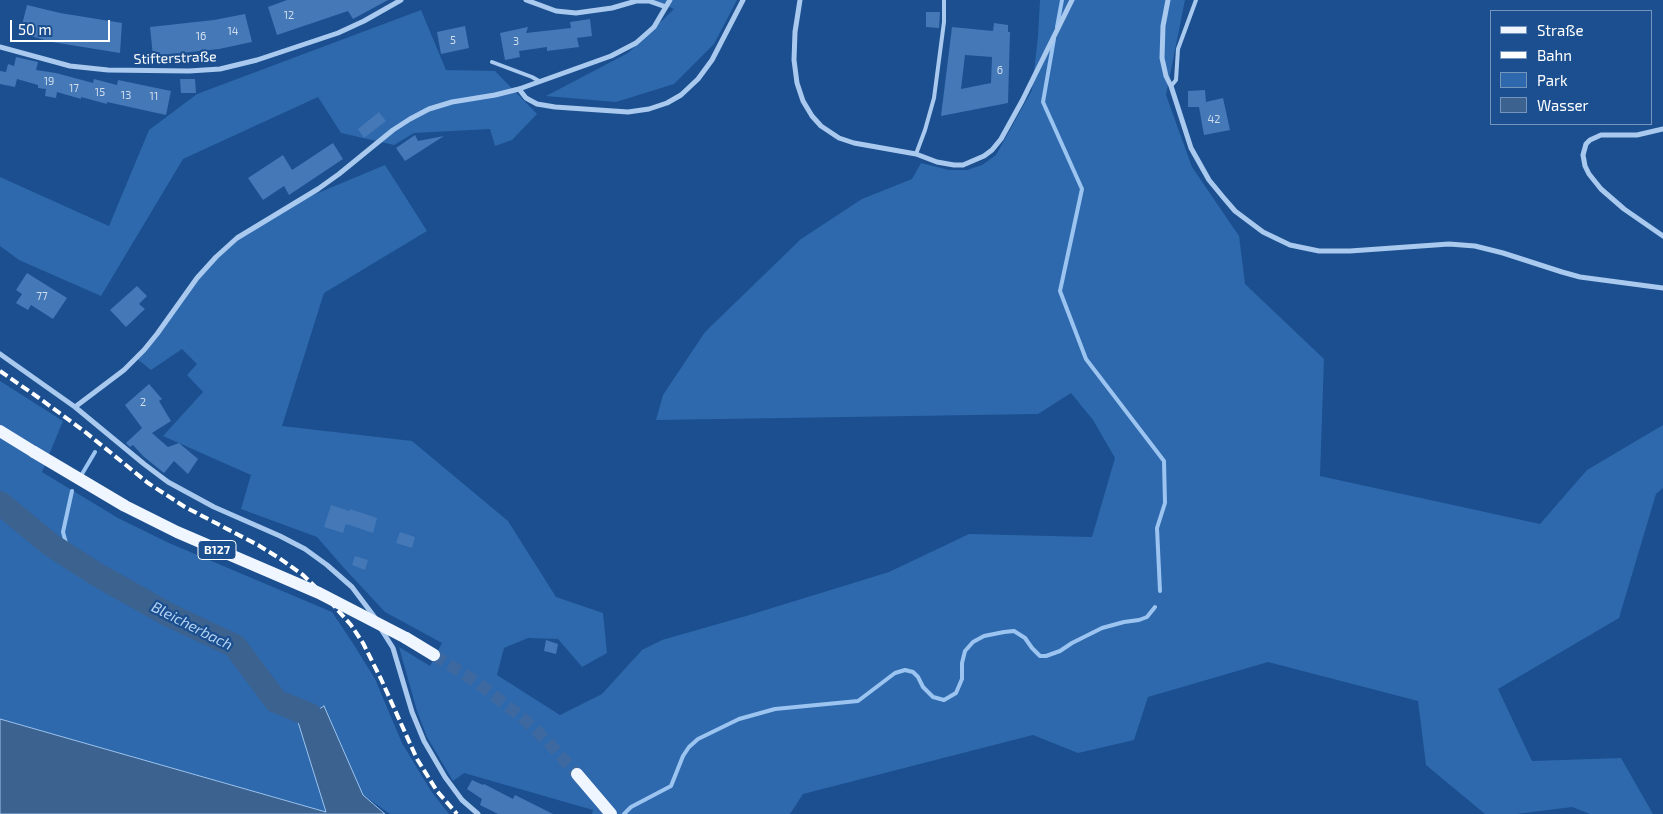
<!DOCTYPE html>
<meta charset="utf-8">
<style>
body{margin:0}
#map{position:relative;width:1663px;height:814px;overflow:hidden;background:#1b4f8f;font-family:"Exo 2",sans-serif}
canvas{display:block}
.legend{position:absolute;left:1490px;top:10px;width:162px;height:115px;box-sizing:border-box;background:#1b4f8f;border:1px solid #7695bc;margin:0;padding:6px 9px;list-style:none;font-size:15px;color:#fff}
.legend li{display:flex;align-items:center;gap:10px;height:25px}
.legend b{width:25px;border:1px solid #7695bc}
.scale{position:absolute;left:10px;top:20px;width:100px;height:22px;box-sizing:border-box;border:2px solid #fff;border-top:0;padding-left:6px;font-size:15px;line-height:18px;white-space:nowrap;color:#fff;-webkit-text-stroke:4px #1b4f8f;paint-order:stroke}
</style>
<div id="map">
<canvas width="1663" height="814"></canvas>
<ul class="legend">
<li><b style="height:6px;background:#f0f6ff"></b>Straße</li>
<li><b style="height:6px;background:#fff"></b>Bahn</li>
<li><b style="height:14px;background:#2e69ad"></b>Park</li>
<li><b style="height:14px;background:#3c6290"></b>Wasser</li>
</ul>
<div class="scale">50 m</div>
</div>
<script>
const ctx = document.querySelector('canvas').getContext('2d');
ctx.lineJoin = 'round';
function paint(path, color) {
  ctx.fillStyle = color;
  ctx.fill(path, 'evenodd');
}
function toPath(rows) {
  const path = new Path2D();
  for (const r of rows) {
    path.moveTo(r[0], r[1]);
    for (let i = 2; i < r.length; i += 2) path.lineTo(r[i], r[i + 1]);
  }
  return path;
}
function trace(path, color, width, dash) {
  ctx.strokeStyle = color;
  ctx.lineWidth = width;
  ctx.lineCap = dash ? 'butt' : 'round';
  ctx.setLineDash(dash || []);
  ctx.stroke(path);
}
function write(font, color, halo, rows, align = 'center') {
  ctx.font = font + ' "Exo 2",sans-serif';
  ctx.lineWidth = 4.5;
  ctx.setLineDash([]);
  ctx.textBaseline = 'middle';
  ctx.strokeStyle = halo;
  ctx.fillStyle = color;
  for (const [text, x, y, turn = 0] of rows) {
    ctx.save();
    ctx.translate(x, y);
    ctx.rotate((+turn || 0) * Math.PI / 180);
    ctx.textAlign = isNaN(turn) ? turn : align;
    if (halo) ctx.strokeText(text, 0, 0);
    ctx.fillText(text, 0, 0);
    ctx.restore();
  }
}
const green = toPath([
 [653,0,737,0,714,44,674,84,616,102,546,96,628,53,674,9],
 [1040,0,1185,0,1166,95,1192,167,1239,236,1245,284,1324,359,1320,476,1540,524,1587,470,1663,425,1663,488,1656,494,1619,618,1498,689,1532,761,1621,758,1653,814,1590,814,1572,807,1516,814,1485,814,1426,765,1418,701,1268,662,1148,697,1134,740,1078,753,1033,735,803,794,790,814,592,814,593,810,464,773,453,781,427,737,417,711,399,647,430,666,442,643,385,612,344,568,317,537,241,509,251,475,163,436,203,392,187,375,197,364,182,349,151,370,136,358,176,306,230,241,294,203,385,165,427,231,324,293,282,426,412,441,508,521,556,597,603,613,607,653,582,667,558,639,528,638,504,648,497,675,560,715,602,694,642,650,662,640,746,616,889,572,969,534,1092,537,1115,458,1093,420,1071,393,1038,414,656,420,663,395,705,332,801,239,862,199,912,179,921,163,949,170,967,170,982,165,996,155,1032,90,1038,36],
 [421,10,446,70,495,71,537,114,512,140,495,146,490,129,414,133,394,145,341,133,318,97,183,159,101,296,19,260,0,246,0,177,109,226,149,130,197,94],
 [0,381,63,421,42,472,118,518,169,543,332,612,354,645,375,679,402,743,431,791,449,814,390,814,363,795,323,706,298,722,327,812,0,719]
]);
const water = toPath([
 [324,706,363,795,385,814,0,814,0,719,326,812,298,722,324,706]
]);
const stream = toPath([
 [1057,27,1062,0],
 [1054,39,1043,102,1082,189,1060,291,1086,359,1164,461,1165,503,1157,528,1160,591],
 [82,474,95,452],
 [70,558,63,532,72,491],
 [624,814,631,807,671,786,683,756,689,747,698,739,739,719,775,709,858,701,895,673,905,670,913,672,918,677,923,687,933,697,944,700,956,693,962,679,962,663,965,651,973,642,984,636,1004,632,1014,631,1025,638,1032,648,1040,656,1046,656,1060,651,1072,643,1102,628,1124,622,1139,620,1147,617,1155,607]
]);
const river = toPath([
 [0,503,51,545,96,574,169,615,235,646,276,701,310,715,322,744]
]);
const building = toPath([
 [287,0,388,0,353,19,348,11,277,35,268,7],
 [27,5,60,13,122,23,120,53,52,42,20,33],
 [926,12,940,12,939,28,926,27],
 [245,14,252,42,219,49,153,56,150,27,214,20],
 [590,19,592,36,577,38,579,47,547,51,547,47,519,51,520,57,505,60,500,33,528,27,526,33,571,28,570,22],
 [994,23,1008,25,1008,32,1010,32,1008,103,941,116,952,27,993,31],
 [965,55,992,57,991,83,961,89],
 [465,26,469,48,441,54,437,32],
 [16,57,38,62,36,70,56,73,93,83,94,79,117,85,118,80,171,91,166,115,107,102,107,104,81,97,81,99,57,92,56,98,45,96,46,89,38,88,38,85,17,79,15,87,0,84,0,71,6,72,8,64,14,66],
 [180,79,195,79,196,93,181,93],
 [1205,90,1206,102,1223,98,1230,130,1204,135,1199,107,1188,107,1188,91],
 [379,112,386,121,364,138,358,129],
 [415,135,418,141,444,136,405,161,396,148],
 [333,143,343,159,289,195,284,186,263,200,248,178,283,155,292,170],
 [27,273,67,298,53,319,31,305,28,310,16,303,22,294,16,290],
 [137,286,147,296,139,304,145,309,126,327,110,310],
 [149,384,162,399,159,401,171,421,152,433,168,447,179,443,198,459,188,474,174,461,164,473,143,456,133,445,130,447,126,443,142,428,125,405],
 [331,505,349,511,350,509,377,518,373,533,346,524,343,533,324,527],
 [400,532,415,537,412,548,396,543],
 [355,556,368,560,365,570,352,565],
 [546,640,558,644,556,654,544,651],
 [472,780,483,785,484,784,513,799,515,795,553,814,498,814,480,805,482,799,467,789]
]);
const primaryTunnel = toPath([
 [434,655,478,683,525,720,547,741,577,774]
]);
const service = toPath([
 [492,62,532,77,539,81],
 [1171,86,1176,80,1178,49,1196,0],
 [916,154,925,130,934,98,944,22,944,0]
]);
const minor = toPath([
 [526,0,556,11,576,13,612,8,636,1,649,1,666,7],
 [800,0,795,32,794,60,797,83,803,101,812,116,821,126,839,138,854,143,916,154,937,162,954,165,963,165,984,156,992,150,1001,139,1022,101,1072,0],
 [1168,0,1163,26,1162,58,1166,76,1171,86,1191,148,1209,180,1223,197,1235,211,1263,232,1290,245,1319,251,1350,251,1449,244,1475,246,1503,253,1562,272,1580,277,1663,288],
 [0,47,70,66,108,70,189,71,220,69,257,60,338,33,364,21,401,0],
 [519,89,526,98,537,104,555,107,628,112,649,109,667,103,681,95,698,79,712,60,743,0],
 [1663,129,1637,135,1601,135,1590,140,1586,144,1583,155,1585,166,1589,174,1601,189,1624,209,1663,236],
 [0,354,75,407,144,464,168,482,214,507,280,536,305,549,327,565,352,587,376,619],
 [75,407,124,370,144,350,157,334,197,278,216,257,237,238,318,189,339,174,393,130,410,119,429,109,452,102,495,95,519,89,611,56,636,43,654,27,670,0],
 [381,629,393,648,412,712,424,741,445,777,462,800,478,814]
]);
const primary = toPath([
 [0,431,34,452],
 [406,638,434,655],
 [577,774,611,814]
]);
const rail = toPath([
 [0,371,39,398,84,431,148,483,185,507,258,545,279,558,303,575,327,598,351,625,363,643,381,679,417,759,437,791,457,814]
]);
const primaryBridge = toPath([
 [34,452,125,506,177,532,319,593,406,638]
]);
const numberNames = [
 ["12",289,15],
 ["14",233,31],
 ["16",201,36],
 ["5",453,40],
 ["3",516,41],
 ["6",1000,70],
 ["19",49,81],
 ["17",74,88],
 ["15",100,92],
 ["13",126,95],
 ["11",154,96],
 ["42",1214,119],
 ["77",42,296],
 ["2",143,402]
];
const shields = [
 [217,550,38]
];
const shieldNames = [
 ["B127",217,550]
];
const streetNames = [
 ["Stifterstraße",175,58,-2]
];
const waterNames = [
 ["Bleicherbach",192,626,27]
];
paint(green, '#2e69ad');
paint(water, '#3c6290');
trace(water, '#9cc4f0', 1);
trace(stream, '#9cc4f0', 4);
trace(river, '#3c6290', 24);
paint(building, '#4478b7');
trace(primaryTunnel, '#3d69a0', 12, [12, 6]);
trace(service, '#a9c9ee', 4);
trace(minor, '#a9c9ee', 5);
trace(primary, '#f0f6ff', 12);
trace(rail, '#fff', 4, [9, 4]);
trace(primaryBridge, '#f0f6ff', 12);
write('11px', '#d0dded', null, numberNames);
for (const [x, y, w] of shields) {
  const box = new Path2D();
  box.roundRect(x - w / 2, y - 9.5, w, 19, 4);
  ctx.fillStyle = '#1b4f8f';
  ctx.fill(box);
  trace(box, '#fff', 1);
}
write('bold 12px', '#fff', null, shieldNames);
write('14px', '#fff', '#1b4f8f', streetNames);
write('italic 15px', '#b5d3f5', '#1b4f8f', waterNames);
</script>
